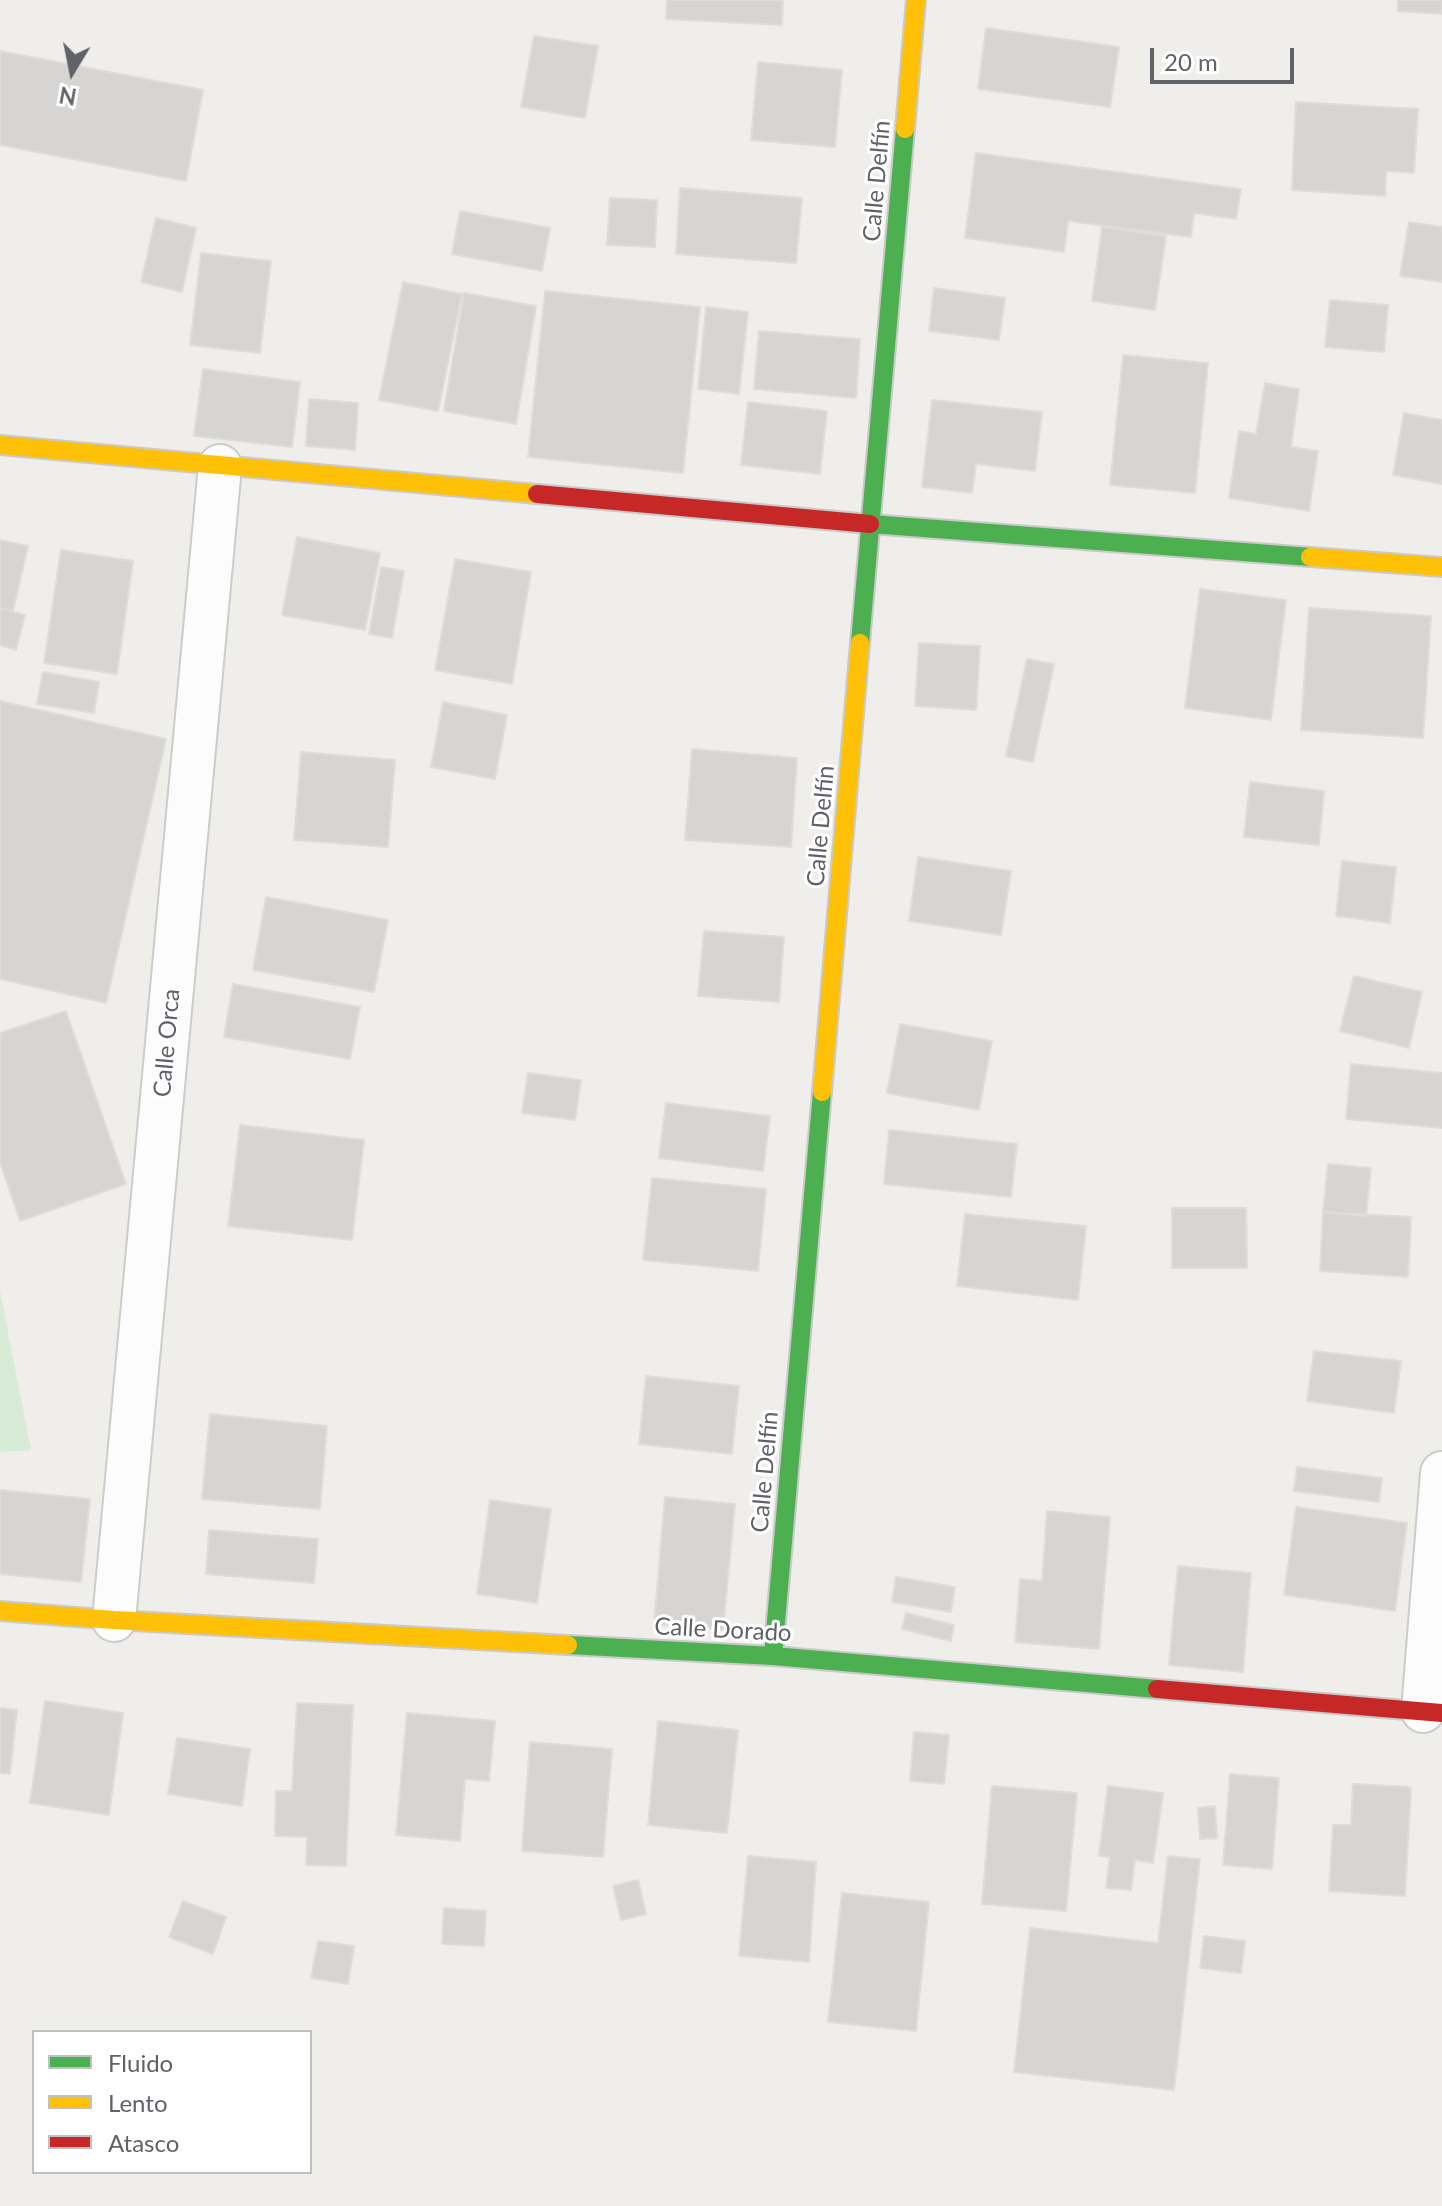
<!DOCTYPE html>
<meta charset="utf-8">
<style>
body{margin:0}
#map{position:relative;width:1442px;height:2206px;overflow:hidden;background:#efeeea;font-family:Lato,sans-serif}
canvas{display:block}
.legend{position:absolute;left:32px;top:2030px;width:280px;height:144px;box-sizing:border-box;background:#fff;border:2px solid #bfc1c3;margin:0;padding:10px 14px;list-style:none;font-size:24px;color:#5f6368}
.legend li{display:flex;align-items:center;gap:16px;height:40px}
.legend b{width:40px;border:2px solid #bfc1c3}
.north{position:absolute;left:32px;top:32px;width:80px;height:80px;-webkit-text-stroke:6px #fff;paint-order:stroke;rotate:190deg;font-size:22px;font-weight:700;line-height:32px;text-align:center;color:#5f6368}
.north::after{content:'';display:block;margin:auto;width:28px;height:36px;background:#5f6368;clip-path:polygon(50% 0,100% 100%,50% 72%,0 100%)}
.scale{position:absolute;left:1150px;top:48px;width:144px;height:36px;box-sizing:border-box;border:4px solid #5f6368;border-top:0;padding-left:10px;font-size:24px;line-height:28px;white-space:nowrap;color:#5f6368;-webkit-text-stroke:6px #fff;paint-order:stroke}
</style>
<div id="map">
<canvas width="1442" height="2206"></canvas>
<ul class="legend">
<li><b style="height:10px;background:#4caf50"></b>Fluido</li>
<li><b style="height:10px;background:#ffc107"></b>Lento</li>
<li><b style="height:10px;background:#c62828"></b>Atasco</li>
</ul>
<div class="north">N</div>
<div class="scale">20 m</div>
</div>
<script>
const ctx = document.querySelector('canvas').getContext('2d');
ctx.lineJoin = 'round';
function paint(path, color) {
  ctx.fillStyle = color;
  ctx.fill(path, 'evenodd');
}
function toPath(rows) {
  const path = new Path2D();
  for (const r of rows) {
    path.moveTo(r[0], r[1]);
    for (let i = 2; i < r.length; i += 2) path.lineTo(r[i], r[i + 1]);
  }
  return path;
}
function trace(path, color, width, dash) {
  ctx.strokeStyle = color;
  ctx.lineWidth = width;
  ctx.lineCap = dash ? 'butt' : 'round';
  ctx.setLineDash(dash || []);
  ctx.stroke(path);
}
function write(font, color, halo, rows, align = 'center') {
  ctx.font = font + ' Lato,sans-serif';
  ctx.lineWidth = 6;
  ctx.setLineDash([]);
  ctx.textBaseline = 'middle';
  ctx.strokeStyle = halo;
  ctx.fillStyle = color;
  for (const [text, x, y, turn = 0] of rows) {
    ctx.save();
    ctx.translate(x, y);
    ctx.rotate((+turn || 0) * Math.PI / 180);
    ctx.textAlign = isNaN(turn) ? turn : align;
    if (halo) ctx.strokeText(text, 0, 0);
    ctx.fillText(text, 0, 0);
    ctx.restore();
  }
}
const green = toPath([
 [0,1291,31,1450,0,1452]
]);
const building = toPath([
 [667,0,783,0,782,25,666,19,667,0],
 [1398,0,1442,0,1442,14,1398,11,1398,0],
 [986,28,1119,47,1110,107,978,89,986,28],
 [534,36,598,46,585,118,521,107,534,36],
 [0,51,203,90,186,181,0,145,0,51],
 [758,62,842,70,835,147,751,140,758,62],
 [1296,102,1418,109,1414,173,1386,171,1385,196,1292,190,1296,102],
 [976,153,1241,189,1236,219,1194,213,1191,237,1068,221,1064,252,965,238,976,153],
 [680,188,802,198,796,263,676,254,680,188],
 [610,198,657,200,655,247,607,245,610,198],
 [460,211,550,228,542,271,452,254,460,211],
 [156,218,196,228,182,292,141,282,156,218],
 [1409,222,1442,227,1442,282,1400,276,1409,222],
 [1102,227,1166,236,1155,310,1092,301,1102,227],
 [201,253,271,261,260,353,190,345,201,253],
 [403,282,462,294,438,411,379,400,403,282],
 [934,288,1005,298,999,340,929,331,934,288],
 [545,291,700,307,683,473,528,457,545,291],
 [464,293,536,306,516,424,444,411,464,293],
 [1330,300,1388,305,1384,352,1325,347,1330,300],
 [706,307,748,312,739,394,698,389,706,307],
 [759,331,860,339,856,398,754,389,759,331],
 [1123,355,1208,363,1195,493,1110,485,1123,355],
 [203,369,300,382,292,447,194,436,203,369],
 [1265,383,1299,389,1291,447,1318,451,1309,511,1229,498,1239,431,1256,434,1265,383],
 [309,399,358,403,355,450,306,446,309,399],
 [932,400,1042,412,1035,471,976,464,972,493,922,487,932,400],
 [748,402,827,411,820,474,741,465,748,402],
 [1404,413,1442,420,1442,484,1393,475,1404,413],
 [297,537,380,553,365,630,282,615,297,537],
 [0,540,28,546,13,611,0,608,0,540],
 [61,550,133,561,117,674,44,663,61,550],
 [455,559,531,572,512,684,435,670,455,559],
 [381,567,404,571,392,638,369,634,381,567],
 [1200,589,1286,600,1271,720,1185,708,1200,589],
 [0,608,25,615,16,650,0,645,0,608],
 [1309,608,1431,616,1423,738,1301,730,1309,608],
 [919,643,980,646,976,710,915,706,919,643],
 [1027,659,1054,664,1033,762,1006,756,1027,659],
 [43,672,99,682,94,713,37,704,43,672],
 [0,701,166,739,106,1003,0,979,0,701],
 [443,702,507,715,495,779,431,767,443,702],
 [692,749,797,758,791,847,685,840,692,749],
 [301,752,395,760,388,847,294,840,301,752],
 [1250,782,1324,791,1319,845,1244,837,1250,782],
 [918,857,1011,871,1001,935,909,921,918,857],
 [1342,861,1396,867,1390,923,1336,916,1342,861],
 [266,897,388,920,374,992,253,970,266,897],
 [704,931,784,937,779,1002,698,996,704,931],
 [1354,976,1422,992,1409,1048,1340,1031,1354,976],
 [233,984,360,1007,350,1059,224,1037,233,984],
 [66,1011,126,1184,20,1221,0,1162,0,1033,66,1011],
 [900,1024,992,1041,979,1110,887,1093,900,1024],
 [1351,1064,1442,1073,1442,1128,1346,1119,1351,1064],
 [528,1073,581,1080,575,1120,522,1113,528,1073],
 [666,1103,770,1116,763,1171,659,1158,666,1103],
 [240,1125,364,1140,352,1240,228,1226,240,1125],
 [889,1130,1017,1144,1011,1197,884,1184,889,1130],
 [1328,1164,1371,1168,1366,1216,1323,1212,1328,1164],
 [652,1178,766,1189,758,1271,643,1260,652,1178],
 [1172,1208,1246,1208,1247,1268,1172,1268,1172,1208],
 [1323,1212,1411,1217,1408,1277,1320,1271,1323,1212],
 [965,1214,1086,1226,1078,1300,957,1286,965,1214],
 [1314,1351,1401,1361,1394,1413,1307,1401,1314,1351],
 [646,1376,739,1386,732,1454,639,1444,646,1376],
 [210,1414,327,1426,320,1509,202,1499,210,1414],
 [1297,1467,1382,1478,1379,1502,1294,1491,1297,1467],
 [0,1490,90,1499,81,1582,0,1574,0,1490],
 [665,1497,735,1504,723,1630,654,1624,665,1497],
 [490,1500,551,1509,537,1603,477,1594,490,1500],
 [1296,1507,1407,1523,1395,1611,1284,1595,1296,1507],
 [1047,1511,1110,1517,1099,1649,1015,1642,1020,1579,1042,1581,1047,1511],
 [209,1530,318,1539,314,1583,206,1574,209,1530],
 [1178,1566,1251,1573,1243,1672,1169,1665,1178,1566],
 [896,1577,955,1587,951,1612,892,1602,896,1577],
 [906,1613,954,1625,951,1641,902,1629,906,1613],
 [45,1701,123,1713,109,1815,30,1803,45,1701],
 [297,1703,353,1705,346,1866,306,1865,307,1837,275,1836,276,1791,292,1791,297,1703],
 [0,1708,17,1710,10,1774,0,1773,0,1708],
 [407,1713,495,1721,489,1781,465,1779,460,1841,396,1835,407,1713],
 [658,1721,738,1730,727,1833,648,1825,658,1721],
 [914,1732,949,1735,944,1784,910,1781,914,1732],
 [177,1738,250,1749,242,1806,168,1794,177,1738],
 [530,1742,612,1749,603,1857,522,1851,530,1742],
 [1230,1774,1279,1778,1272,1869,1223,1865,1230,1774],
 [1353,1784,1411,1787,1405,1896,1329,1891,1333,1825,1351,1825,1353,1784],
 [992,1786,1077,1793,1066,1911,982,1904,992,1786],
 [1108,1786,1163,1793,1153,1863,1135,1860,1131,1890,1106,1888,1110,1857,1099,1856,1108,1786],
 [1215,1806,1217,1838,1200,1839,1198,1808,1215,1806],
 [748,1856,816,1862,809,1962,739,1956,748,1856],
 [1168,1856,1200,1859,1174,2090,1014,2072,1030,1928,1158,1943,1168,1856],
 [638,1880,646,1914,621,1920,613,1886,638,1880],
 [842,1893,929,1902,916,2031,828,2022,842,1893],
 [183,1901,226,1917,213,1954,169,1937,183,1901],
 [444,1908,486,1911,484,1946,442,1944,444,1908],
 [1204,1936,1245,1941,1241,1973,1200,1968,1204,1936],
 [318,1941,354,1946,348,1984,311,1978,318,1941]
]);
const street = toPath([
 [114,1620,220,466],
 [1423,1711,1442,1473]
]);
const fast = toPath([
 [870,524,1310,557],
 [860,643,905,129],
 [568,1645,773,1656,1157,1689],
 [773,1656,822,1092]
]);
const slow = toPath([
 [905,129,916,0],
 [0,445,537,494],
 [1310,557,1442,567],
 [822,1092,860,643],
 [0,1611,114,1620,568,1645]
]);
const jam = toPath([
 [537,494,870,524],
 [1157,1689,1442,1713]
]);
const streetNames = [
 ["Calle Delfín",877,181,-85],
 ["Calle Delfín",821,826,-85],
 ["Calle Orca",167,1043,-85],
 ["Calle Delfín",765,1472,-85],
 ["Calle Dorado",723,1630,3]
];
paint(green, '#d8ebd6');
paint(building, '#d6d5d3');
trace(building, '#deddd9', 2);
trace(street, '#cbcccc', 46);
trace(fast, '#cacacb', 22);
trace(slow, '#cacacb', 22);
trace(jam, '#cacacb', 22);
trace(street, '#fdfcfc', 42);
trace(fast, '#4caf50', 18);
trace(slow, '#ffc107', 18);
trace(jam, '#c62828', 18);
write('24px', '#5f6368', '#fff', streetNames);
</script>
